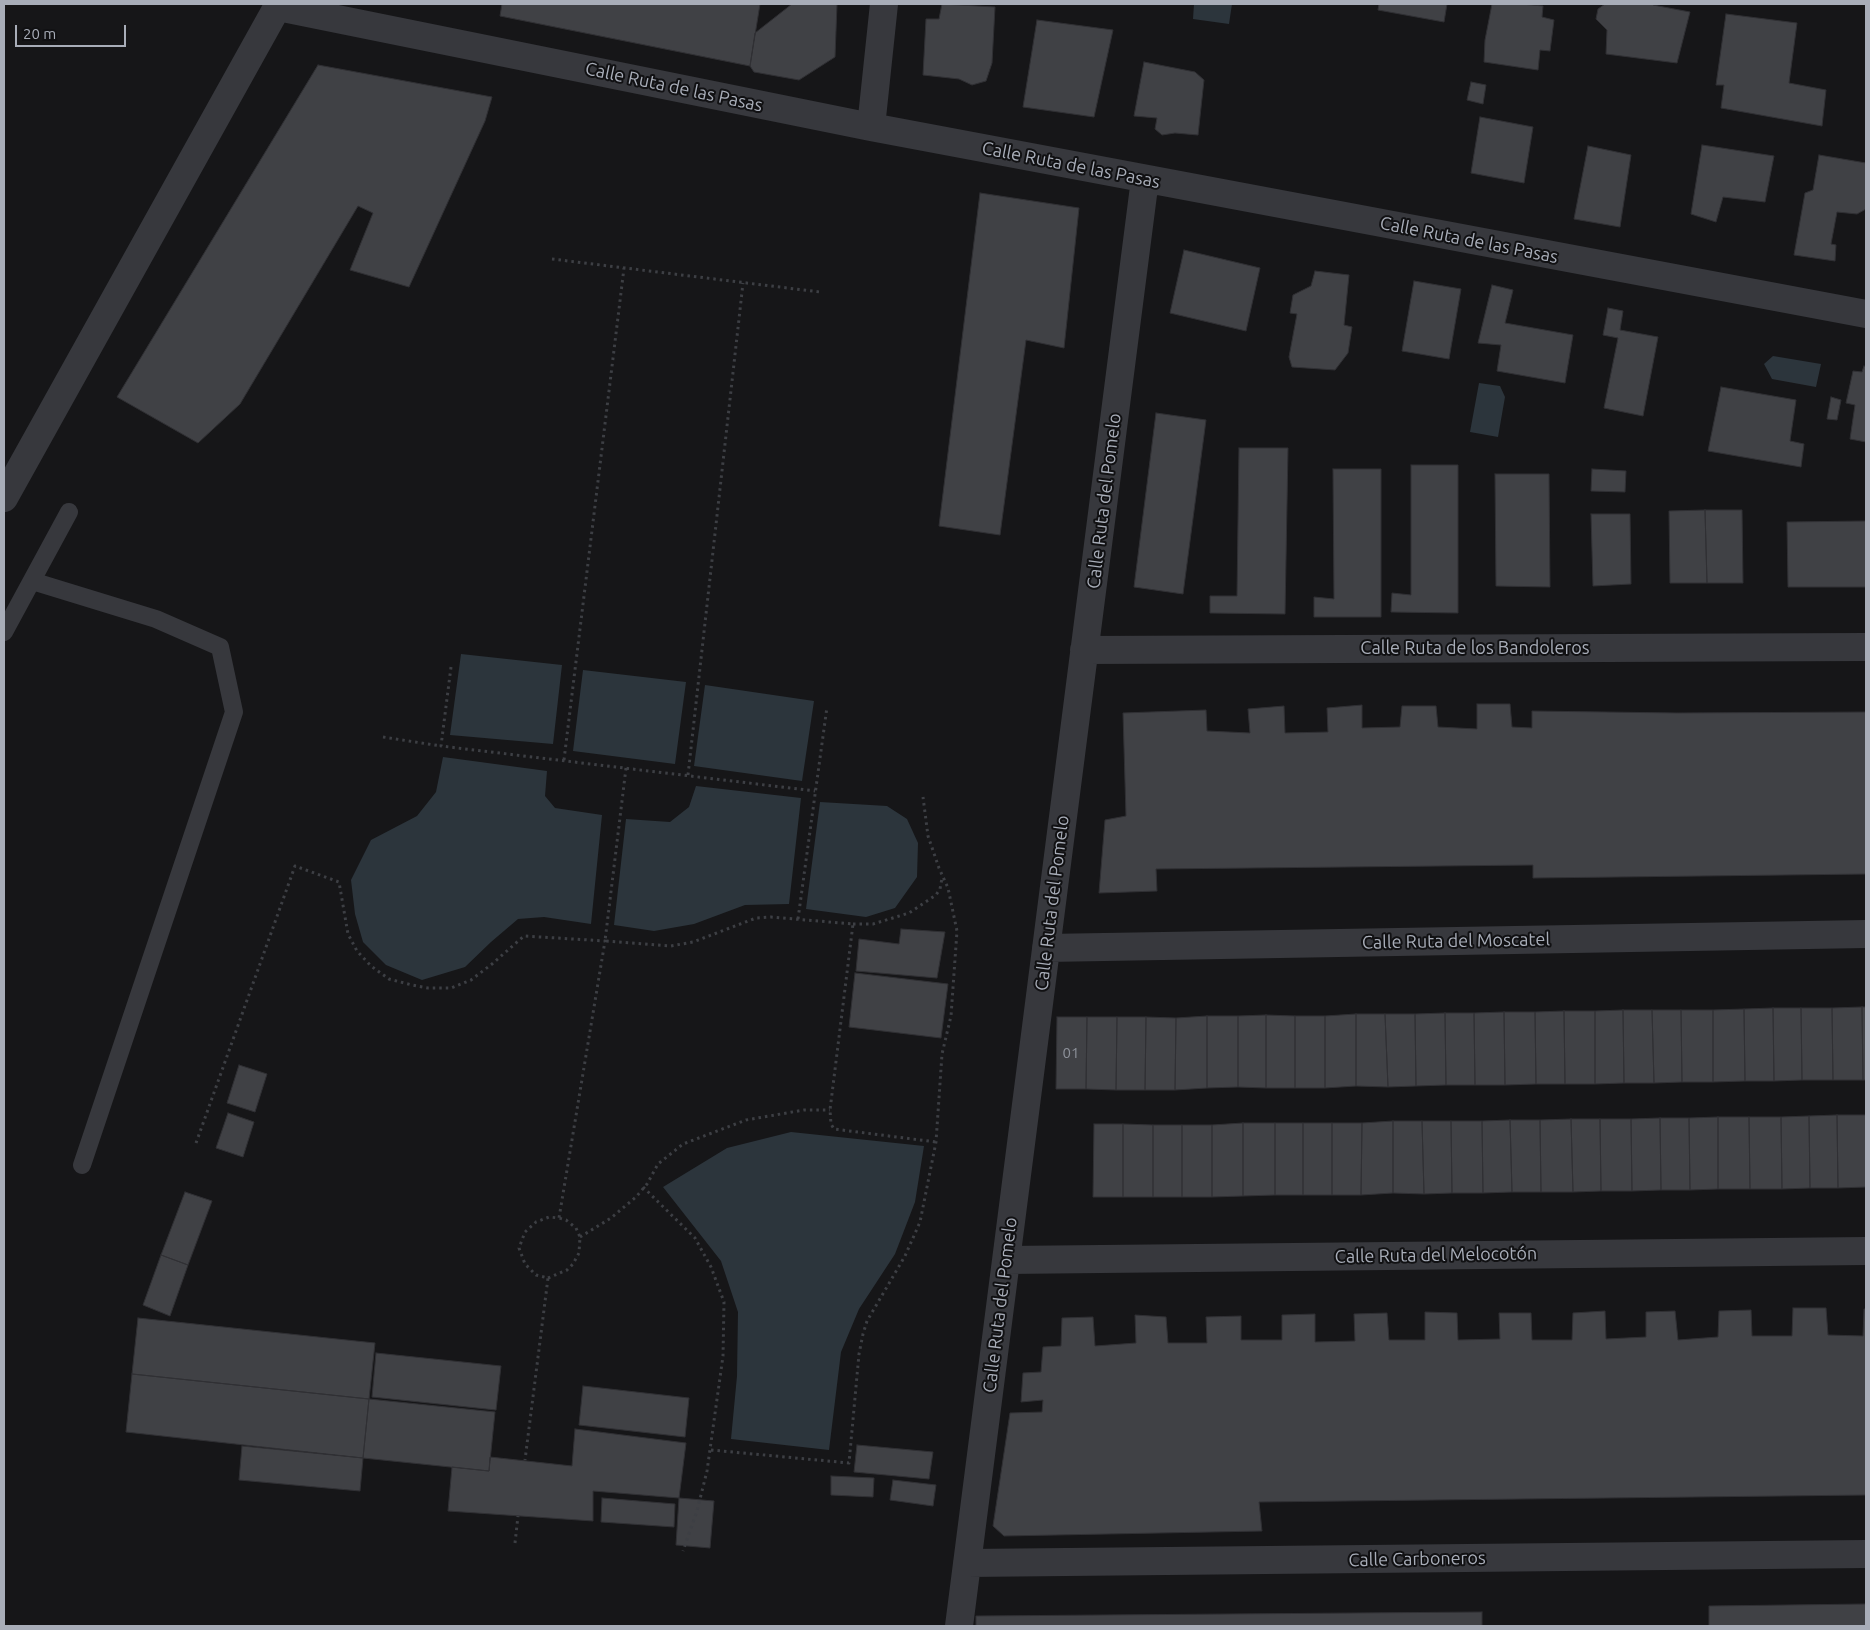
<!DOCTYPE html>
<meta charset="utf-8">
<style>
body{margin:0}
#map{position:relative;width:1870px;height:1630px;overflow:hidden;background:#161618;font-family:Ubuntu,sans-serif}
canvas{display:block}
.frame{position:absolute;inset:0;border:5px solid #a8adb8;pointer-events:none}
.scale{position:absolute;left:15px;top:25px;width:111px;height:22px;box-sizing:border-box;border:2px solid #a8adb8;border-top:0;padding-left:6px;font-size:15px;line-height:18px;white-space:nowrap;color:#a8adb8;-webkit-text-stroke:4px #111113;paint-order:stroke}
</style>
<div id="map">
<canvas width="1870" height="1630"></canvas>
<div class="frame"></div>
<div class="scale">20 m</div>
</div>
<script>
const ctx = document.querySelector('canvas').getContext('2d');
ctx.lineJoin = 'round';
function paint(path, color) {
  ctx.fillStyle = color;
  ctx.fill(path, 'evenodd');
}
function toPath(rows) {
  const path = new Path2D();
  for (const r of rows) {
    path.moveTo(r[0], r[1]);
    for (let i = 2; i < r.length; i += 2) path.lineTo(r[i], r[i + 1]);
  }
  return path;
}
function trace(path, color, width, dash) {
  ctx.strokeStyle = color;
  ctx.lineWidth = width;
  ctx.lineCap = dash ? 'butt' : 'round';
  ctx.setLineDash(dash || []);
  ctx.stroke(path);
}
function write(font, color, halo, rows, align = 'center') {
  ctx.font = font + ' Ubuntu,sans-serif';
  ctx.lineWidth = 4;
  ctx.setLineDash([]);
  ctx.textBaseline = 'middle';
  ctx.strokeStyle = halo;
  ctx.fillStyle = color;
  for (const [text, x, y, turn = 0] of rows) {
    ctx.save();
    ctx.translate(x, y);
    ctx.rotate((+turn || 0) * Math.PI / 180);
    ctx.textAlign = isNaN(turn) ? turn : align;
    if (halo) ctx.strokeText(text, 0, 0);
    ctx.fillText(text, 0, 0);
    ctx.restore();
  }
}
const water = toPath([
 [1194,4,1232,4,1229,24,1193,19],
 [1773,356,1821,364,1816,387,1772,379,1764,364],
 [1479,383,1500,386,1505,397,1498,437,1470,432],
 [461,654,562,665,553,744,450,735],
 [583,670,686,682,675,764,573,751],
 [705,685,814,701,802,781,694,766],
 [443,757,547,771,545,796,555,808,602,815,591,924,544,917,518,919,491,942,465,967,422,980,386,965,363,942,355,914,351,880,371,840,417,816,436,792],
 [696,786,801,798,789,904,745,905,694,924,654,931,614,925,626,819,670,822,689,807],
 [820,802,887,806,907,819,918,843,917,877,895,908,866,917,806,909],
 [791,1132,924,1146,915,1202,895,1254,859,1309,841,1352,829,1450,731,1439,737,1376,738,1312,721,1261,663,1187,727,1148]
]);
const building = toPath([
 [502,4,760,4,750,66,500,16,502,4],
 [792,4,837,4,835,57,799,80,754,72,750,66,755,33,792,4],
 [942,4,995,7,992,63,986,81,972,85,959,79,923,75,926,19,939,19,942,4],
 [1379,4,1447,4,1444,22,1378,10,1379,4],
 [1492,4,1521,4,1543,6,1542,17,1554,20,1550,51,1540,50,1538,70,1484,62,1485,40,1492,4],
 [1605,4,1653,4,1653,5,1690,12,1677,63,1606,54,1607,30,1596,19,1598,9,1605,4],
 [1726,14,1797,23,1789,83,1826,90,1822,126,1721,108,1724,85,1716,85,1726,14],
 [1037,20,1113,30,1094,117,1023,107,1037,20],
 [1144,62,1195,72,1204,80,1198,135,1175,133,1162,135,1155,129,1157,118,1134,116,1144,62],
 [318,65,492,97,485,121,409,287,350,270,373,213,358,206,240,404,198,443,117,397,318,65],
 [1471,82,1486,85,1483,104,1467,100,1471,82],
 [1480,117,1533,127,1524,183,1471,173,1480,117],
 [1702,145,1774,156,1765,202,1723,197,1716,222,1691,214,1702,145],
 [1588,146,1631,155,1620,227,1574,219,1588,146],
 [1819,155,1866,163,1866,209,1857,214,1837,212,1831,244,1836,245,1835,261,1794,255,1805,193,1813,190,1819,155],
 [980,193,1079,208,1064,348,1026,340,1000,535,939,526,980,193],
 [1184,250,1260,268,1246,331,1170,313,1184,250],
 [1315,271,1349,275,1344,325,1352,327,1348,353,1335,370,1292,367,1289,357,1297,314,1290,313,1293,295,1311,286,1315,271],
 [1414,281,1461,289,1449,359,1402,351,1414,281],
 [1492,285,1513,290,1505,323,1573,335,1565,383,1497,371,1501,345,1478,343,1492,285],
 [1608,308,1623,311,1620,330,1658,337,1643,416,1604,408,1618,338,1603,335,1608,308],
 [1864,366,1866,367,1866,442,1850,439,1855,405,1846,403,1853,371,1862,372,1864,366],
 [1721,387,1796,400,1790,441,1804,444,1801,467,1708,451,1721,387],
 [1831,397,1841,400,1837,420,1827,419,1831,397],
 [1156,413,1206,420,1183,594,1134,587,1156,413],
 [1239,448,1288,448,1285,614,1210,613,1210,596,1237,596,1239,448],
 [1411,465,1458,465,1458,613,1391,612,1392,593,1411,595,1411,465],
 [1333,469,1381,469,1381,617,1314,617,1314,597,1334,599,1333,469],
 [1592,469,1626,471,1625,492,1591,491,1592,469],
 [1495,474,1549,474,1550,587,1496,586,1495,474],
 [1705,510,1742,510,1743,583,1707,583,1705,510],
 [1705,510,1707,583,1670,583,1669,511,1705,510],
 [1591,514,1630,514,1631,584,1593,586,1591,514],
 [1866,521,1866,587,1788,587,1787,522,1866,521],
 [1477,704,1510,704,1512,727,1532,728,1532,711,1677,713,1866,712,1866,874,1533,878,1533,865,1156,869,1157,891,1099,893,1105,820,1126,816,1123,713,1206,710,1207,731,1250,733,1248,709,1284,706,1285,733,1328,732,1327,708,1362,705,1362,728,1400,727,1402,706,1436,706,1438,727,1477,729,1477,704],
 [901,929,945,932,937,978,856,971,859,939,899,944,901,929],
 [855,973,948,984,941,1038,849,1027,855,973],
 [1862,1007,1863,1080,1833,1080,1832,1008,1862,1007],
 [1862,1007,1866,1007,1866,1080,1863,1080,1862,1007],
 [1773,1008,1774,1081,1745,1081,1744,1009,1773,1008],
 [1773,1008,1801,1008,1802,1080,1774,1081,1773,1008],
 [1801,1008,1832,1008,1833,1080,1802,1080,1801,1008],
 [1744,1009,1745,1081,1713,1082,1713,1010,1744,1009],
 [1623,1010,1652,1010,1654,1083,1624,1083,1623,1010],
 [1623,1010,1624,1083,1595,1084,1595,1011,1623,1010],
 [1652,1010,1681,1010,1682,1082,1654,1083,1652,1010],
 [1681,1010,1713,1010,1713,1082,1682,1082,1681,1010],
 [1564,1011,1595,1011,1595,1084,1565,1084,1564,1011],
 [1564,1011,1565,1084,1536,1084,1535,1012,1564,1011],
 [1504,1012,1505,1085,1475,1085,1474,1013,1504,1012],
 [1504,1012,1535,1012,1536,1084,1505,1085,1504,1012],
 [1445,1013,1474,1013,1475,1085,1446,1085,1445,1013],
 [1445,1013,1446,1085,1416,1086,1415,1014,1445,1013],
 [1356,1014,1356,1086,1325,1088,1325,1016,1356,1014],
 [1356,1014,1385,1014,1388,1087,1356,1086,1356,1014],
 [1385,1014,1415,1014,1416,1086,1388,1087,1385,1014],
 [1266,1015,1295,1016,1295,1088,1266,1088,1266,1015],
 [1266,1015,1266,1088,1238,1087,1238,1016,1266,1015],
 [1207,1016,1238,1016,1238,1087,1207,1088,1207,1016],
 [1207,1016,1207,1088,1175,1090,1176,1018,1207,1016],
 [1295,1016,1325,1016,1325,1088,1295,1088,1295,1016],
 [1057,1017,1087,1017,1086,1089,1056,1089,1057,1017],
 [1087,1017,1117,1017,1116,1090,1086,1089,1087,1017],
 [1117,1017,1146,1017,1145,1090,1116,1090,1117,1017],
 [1146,1017,1176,1018,1175,1090,1145,1090,1146,1017],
 [239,1065,267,1074,255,1112,227,1103,239,1065],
 [228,1113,254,1122,243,1157,216,1148,228,1113],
 [1837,1115,1866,1115,1866,1187,1838,1188,1837,1115],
 [1837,1115,1838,1188,1810,1188,1809,1116,1837,1115],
 [1809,1116,1810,1188,1782,1189,1781,1117,1809,1116],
 [1718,1117,1749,1117,1750,1189,1718,1189,1718,1117],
 [1718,1117,1718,1189,1690,1190,1689,1118,1718,1117],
 [1749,1117,1781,1117,1782,1189,1750,1189,1749,1117],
 [1660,1118,1661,1190,1632,1191,1631,1119,1660,1118],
 [1660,1118,1689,1118,1690,1190,1661,1190,1660,1118],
 [1571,1119,1600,1119,1601,1191,1573,1192,1571,1119],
 [1571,1119,1573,1192,1541,1192,1540,1120,1571,1119],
 [1600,1119,1631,1119,1632,1191,1601,1191,1600,1119],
 [1510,1120,1540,1120,1541,1192,1512,1192,1510,1120],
 [1510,1120,1512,1192,1483,1193,1482,1121,1510,1120],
 [1393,1121,1393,1193,1361,1195,1362,1123,1393,1121],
 [1393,1121,1422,1121,1424,1194,1393,1193,1393,1121],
 [1422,1121,1451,1121,1452,1193,1424,1194,1422,1121],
 [1451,1121,1482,1121,1483,1193,1452,1193,1451,1121],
 [1243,1123,1275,1123,1275,1195,1243,1196,1243,1123],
 [1243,1123,1243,1196,1212,1197,1212,1125,1243,1123],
 [1275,1123,1303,1123,1303,1195,1275,1195,1275,1123],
 [1303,1123,1332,1123,1332,1195,1303,1195,1303,1123],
 [1332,1123,1362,1123,1361,1195,1332,1195,1332,1123],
 [1094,1124,1123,1124,1123,1197,1093,1197,1094,1124],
 [1123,1124,1153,1125,1153,1197,1123,1197,1123,1124],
 [1153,1125,1182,1125,1182,1197,1153,1197,1153,1125],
 [1182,1125,1212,1125,1212,1197,1182,1197,1182,1125],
 [185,1192,212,1201,188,1265,161,1255,185,1192],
 [161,1255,188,1265,170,1316,143,1305,161,1255],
 [1793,1308,1826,1308,1828,1335,1863,1336,1864,1309,1866,1309,1866,1495,1259,1502,1262,1531,1004,1536,993,1526,1010,1413,1042,1412,1043,1400,1021,1402,1023,1373,1041,1372,1043,1347,1061,1346,1062,1318,1093,1317,1095,1346,1136,1343,1135,1315,1166,1317,1168,1343,1207,1343,1206,1317,1241,1316,1241,1340,1282,1340,1282,1315,1315,1314,1315,1342,1355,1341,1354,1314,1387,1313,1389,1340,1425,1340,1425,1312,1457,1313,1458,1340,1500,1339,1499,1313,1531,1313,1532,1340,1572,1340,1573,1313,1605,1311,1606,1339,1646,1337,1646,1312,1675,1311,1678,1340,1718,1337,1719,1311,1751,1310,1752,1336,1792,1336,1793,1308],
 [138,1318,375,1343,369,1399,132,1374,138,1318],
 [376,1353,501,1366,496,1410,372,1397,376,1353],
 [132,1374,369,1399,363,1458,126,1432,132,1374],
 [583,1386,689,1398,685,1437,579,1425,583,1386],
 [369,1399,495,1412,489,1471,363,1458,369,1399],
 [575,1429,686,1443,679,1498,593,1491,593,1521,448,1511,452,1467,489,1471,490,1457,572,1466,575,1429],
 [857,1445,933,1452,929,1479,854,1472,857,1445],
 [242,1446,363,1458,360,1491,239,1480,242,1446],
 [831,1476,874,1478,873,1497,831,1495,831,1476],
 [893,1480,936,1485,933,1506,890,1500,893,1480],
 [602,1498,675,1504,674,1527,601,1522,602,1498],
 [679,1498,714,1501,710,1548,676,1545,679,1498],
 [1866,1604,1866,1626,1709,1626,1709,1606,1866,1604],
 [1482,1612,1482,1626,976,1626,976,1616,1482,1612]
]);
const path = toPath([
 [552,259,820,292],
 [451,667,441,746,815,791],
 [383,737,441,746],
 [564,760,624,268],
 [626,768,605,941,671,946,693,942,756,918,771,917,853,924,830,1110,831,1124,834,1129,936,1142],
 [688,775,743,283],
 [798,919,827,707],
 [853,924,873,924,909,913,936,895,940,889,942,878],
 [196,1143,295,866,339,882,348,934,357,951,371,966,389,979,412,985,428,988,451,988,471,980,492,964,524,936,605,941,559,1218,549,1217,536,1222,525,1232,519,1248,525,1264,536,1275,548,1278,525,1460],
 [643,1187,695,1238,711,1267,724,1302,723,1356,707,1471,697,1511,683,1551],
 [580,1237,611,1218,636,1197,647,1184,658,1164,683,1144,746,1120,804,1110,830,1110],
 [548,1278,567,1270,573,1264,579,1253,580,1237,576,1228,566,1220,559,1218],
 [711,1450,849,1463,859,1354,863,1334,867,1321,905,1256,920,1222,936,1142,942,1054,951,1016,957,931,948,888,939,868,928,836,923,797],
 [515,1543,518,1516]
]);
const service = toPath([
 [32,581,156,619,220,647,234,712,82,1165],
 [4,632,69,512]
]);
const minor = toPath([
 [278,7,871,127,1866,314],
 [871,127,884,4],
 [4,498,279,4],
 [1084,650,1866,647],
 [1046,948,1866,934],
 [1006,1260,1866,1251],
 [967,1563,1866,1554],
 [959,1626,1145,179]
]);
const numberNames = [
 ["01",1071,1053]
];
const streetNames = [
 ["Calle Ruta de las Pasas",674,87,12],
 ["Calle Ruta de las Pasas",1071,165,11],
 ["Calle Ruta de las Pasas",1469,240,11],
 ["Calle Ruta del Pomelo",1104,501,-83],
 ["Calle Ruta de los Bandoleros",1475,648],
 ["Calle Ruta del Pomelo",1052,903,-83],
 ["Calle Ruta del Moscatel",1456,941,-1],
 ["Calle Ruta del Melocotón",1436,1255,-1],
 ["Calle Ruta del Pomelo",1000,1305,-83],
 ["Calle Carboneros",1417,1559,-1]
];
paint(water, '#2c353c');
paint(building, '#404145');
trace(building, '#303034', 1);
trace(path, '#3d3f44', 3, [2.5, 4]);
trace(service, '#37383d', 18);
trace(minor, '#37383d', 28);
write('15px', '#8e929b', null, numberNames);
write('18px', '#a8adb8', '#111113', streetNames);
</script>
